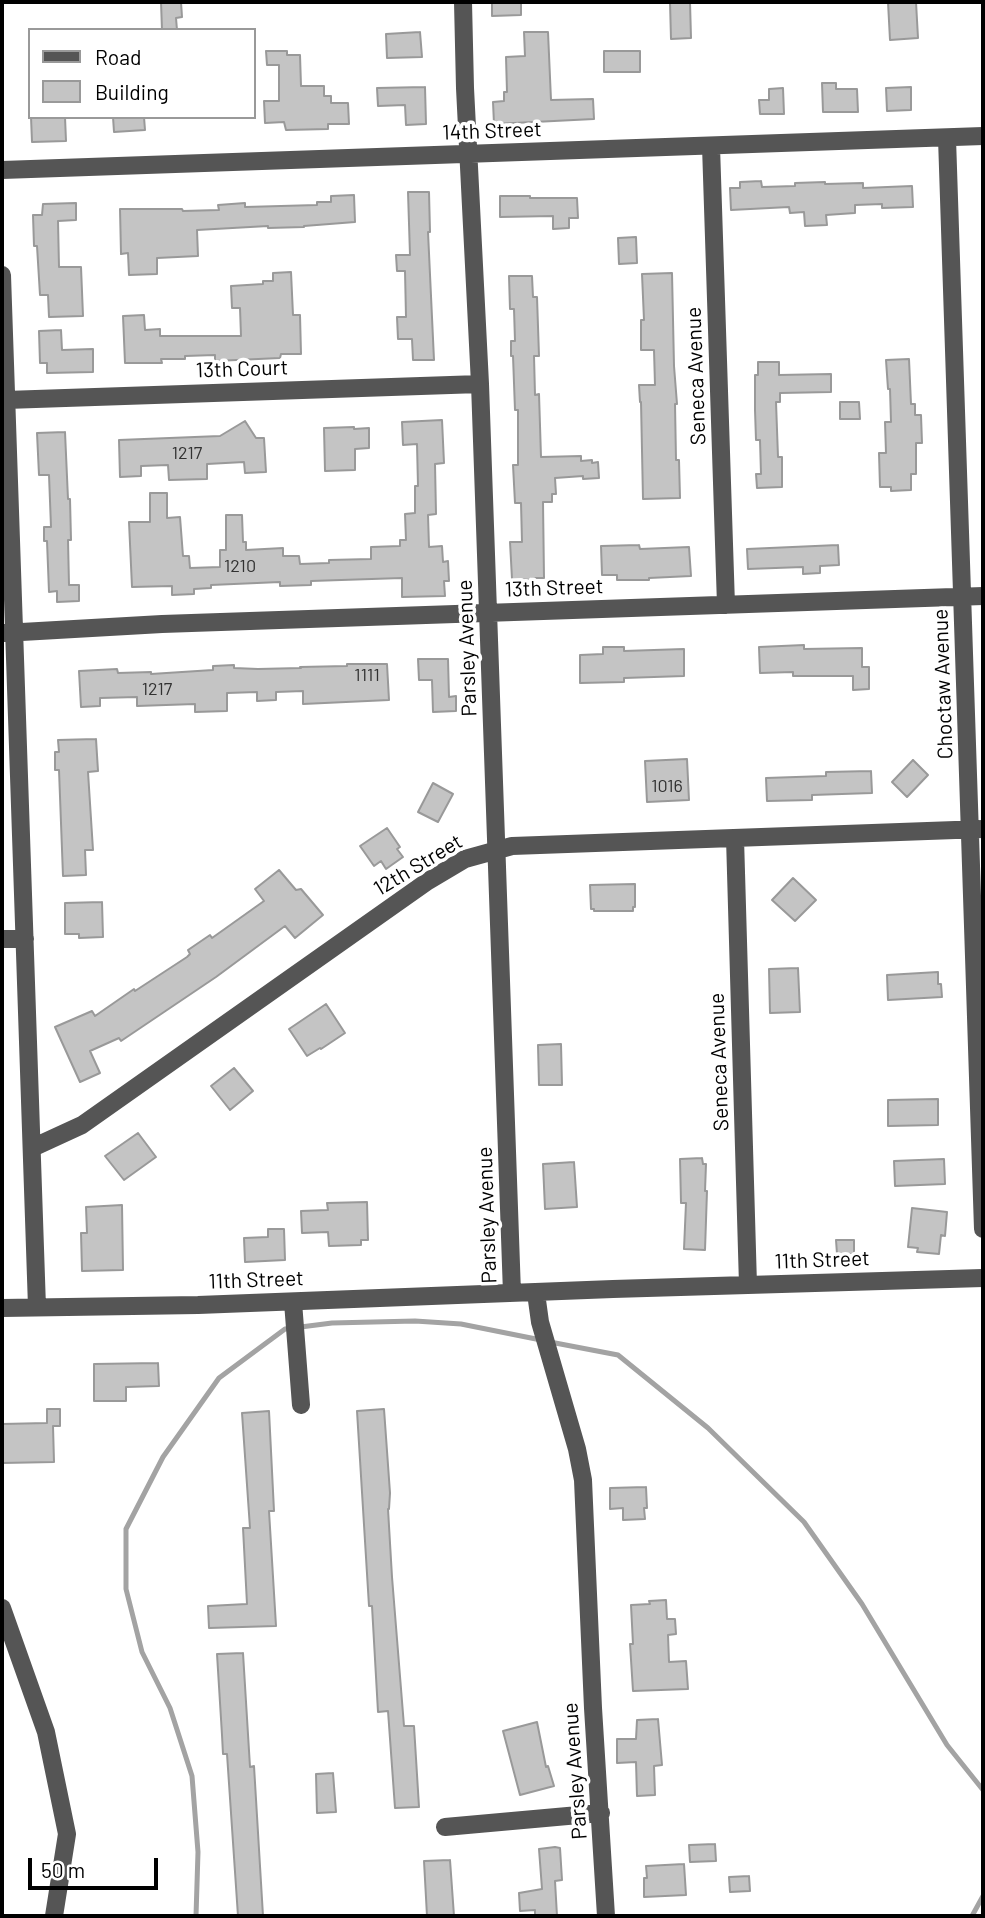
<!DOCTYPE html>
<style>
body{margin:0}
#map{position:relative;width:985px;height:1918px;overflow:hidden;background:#fff;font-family:Barlow,sans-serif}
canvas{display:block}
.frame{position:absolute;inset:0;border:4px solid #000;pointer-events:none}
.legend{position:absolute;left:28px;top:28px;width:228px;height:91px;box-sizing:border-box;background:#fff;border:2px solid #999;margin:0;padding:9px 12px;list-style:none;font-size:21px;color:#000}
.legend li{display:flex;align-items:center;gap:14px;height:35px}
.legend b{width:35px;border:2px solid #999}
.scale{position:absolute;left:28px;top:1858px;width:130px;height:32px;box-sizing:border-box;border:4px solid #000;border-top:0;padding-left:9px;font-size:21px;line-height:24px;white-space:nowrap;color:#000;-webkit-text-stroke:5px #fff;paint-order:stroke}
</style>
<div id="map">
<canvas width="985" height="1918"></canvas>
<div class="frame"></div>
<ul class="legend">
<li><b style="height:9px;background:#555"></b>Road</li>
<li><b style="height:19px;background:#c4c4c4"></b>Building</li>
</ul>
<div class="scale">50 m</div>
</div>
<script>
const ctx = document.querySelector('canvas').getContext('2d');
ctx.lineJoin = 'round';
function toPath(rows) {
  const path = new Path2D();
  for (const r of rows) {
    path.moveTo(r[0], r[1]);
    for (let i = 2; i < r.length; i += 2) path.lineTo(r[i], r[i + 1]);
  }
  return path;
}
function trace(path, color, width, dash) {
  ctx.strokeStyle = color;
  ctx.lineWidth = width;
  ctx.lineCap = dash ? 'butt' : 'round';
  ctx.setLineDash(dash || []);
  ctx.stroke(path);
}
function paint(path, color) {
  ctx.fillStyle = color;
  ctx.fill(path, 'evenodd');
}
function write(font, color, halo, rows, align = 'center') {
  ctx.font = font + ' Barlow,sans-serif';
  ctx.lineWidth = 7;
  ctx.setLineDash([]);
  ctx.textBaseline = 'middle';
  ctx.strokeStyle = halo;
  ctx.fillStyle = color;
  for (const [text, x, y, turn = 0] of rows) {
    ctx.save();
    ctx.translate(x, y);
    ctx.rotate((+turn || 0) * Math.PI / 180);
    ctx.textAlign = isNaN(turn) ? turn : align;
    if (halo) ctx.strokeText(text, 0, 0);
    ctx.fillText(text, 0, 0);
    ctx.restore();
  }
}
const stream = toPath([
 [550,1342,618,1355,708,1428,804,1522,862,1604,947,1745,983,1790],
 [196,1916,198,1852,192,1776,170,1708,142,1652,126,1589,126,1529,163,1457,219,1378,285,1329,332,1323,415,1321,461,1324,541,1340],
 [972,1916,983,1896]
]);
const building = toPath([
 [161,2,181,2,182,17,176,18,177,30,162,30,161,2],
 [492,2,521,2,521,15,492,16,492,2],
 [670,2,690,2,691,38,671,39,670,2],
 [888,2,916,2,918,38,890,40,888,2],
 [420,32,422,57,387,58,386,34,420,32],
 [524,32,548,32,551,100,593,99,594,119,494,124,493,102,504,101,504,92,507,92,506,57,525,56,524,32],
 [266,51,287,51,287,55,300,55,301,86,324,86,324,96,331,96,331,103,348,103,349,124,328,124,328,129,286,130,284,122,265,123,264,101,279,101,279,65,267,65,266,51],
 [604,51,640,51,640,72,604,72,604,51],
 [822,83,836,83,836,89,857,89,858,112,823,112,822,83],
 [425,87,426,124,406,125,405,105,378,106,377,88,425,87],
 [911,87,911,110,887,111,886,88,911,87],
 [783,88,784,114,760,114,759,100,769,100,769,89,783,88],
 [31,117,65,117,66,141,32,142,31,117],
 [113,117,144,117,145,130,114,132,113,117],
 [761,181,762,187,795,186,795,183,825,182,825,184,863,183,863,188,912,186,913,207,882,208,882,204,855,205,855,213,826,215,827,225,805,226,804,212,790,213,789,207,731,210,730,188,740,188,740,182,761,181],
 [408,192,429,192,430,232,428,232,434,360,413,360,412,339,398,339,397,317,406,317,405,271,397,271,396,255,410,255,408,192],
 [354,195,355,222,304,226,304,227,268,228,268,226,197,230,198,256,157,258,157,274,129,275,128,253,121,254,120,209,182,209,183,211,219,210,218,205,245,203,245,207,317,205,317,202,331,202,331,196,354,195],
 [500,196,530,196,530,198,577,198,578,218,569,218,569,228,553,229,553,216,500,217,500,196],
 [76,203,76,220,58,221,59,267,81,267,83,316,49,317,48,295,40,295,37,246,34,246,33,215,42,215,43,204,76,203],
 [636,237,637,263,619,264,618,238,636,237],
 [291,272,293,315,300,315,301,354,281,354,280,358,215,361,215,355,185,356,185,359,161,359,162,363,125,363,123,316,144,315,145,330,160,329,160,336,241,336,240,308,232,308,231,286,263,284,263,281,273,281,273,273,291,272],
 [672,273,674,366,677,404,675,404,676,460,679,460,680,498,643,499,641,402,640,402,639,385,655,385,654,350,641,350,641,320,644,320,642,274,672,273],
 [509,276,532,276,533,297,537,297,539,356,534,356,535,395,539,394,541,457,581,456,581,461,592,460,592,463,598,462,599,478,583,479,583,476,555,478,556,494,552,494,552,502,543,502,544,578,532,578,532,580,512,579,510,542,522,542,521,503,515,503,513,465,518,465,518,410,515,410,513,356,511,356,511,341,515,341,514,309,510,309,509,276],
 [61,330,62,350,93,349,93,372,47,373,47,363,40,363,39,331,61,330],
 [909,359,911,404,915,404,915,415,921,415,922,443,916,443,916,474,911,474,911,490,891,491,891,487,880,487,879,453,886,453,885,422,891,422,890,389,888,389,886,360,909,359],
 [758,362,779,362,779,375,831,374,831,392,780,393,780,402,776,402,778,457,782,457,782,487,757,488,756,474,761,474,760,440,756,440,755,410,755,375,758,375,758,362],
 [840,402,859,402,860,419,840,419,840,402],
 [442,420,444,463,435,464,436,514,428,515,429,547,442,546,443,562,448,561,449,581,444,581,445,596,402,597,402,578,311,581,311,585,280,586,280,582,211,585,211,588,194,589,194,594,172,595,172,586,132,587,129,522,150,522,150,493,167,493,167,518,180,517,183,556,189,556,190,568,220,567,220,550,226,550,226,515,242,515,243,542,246,542,246,550,283,548,283,556,299,556,300,564,329,563,329,560,371,559,371,547,400,546,400,540,406,540,405,514,415,513,415,486,418,486,417,444,403,445,402,422,442,420],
 [245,421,256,438,264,438,266,472,245,473,244,462,207,464,207,479,169,480,168,465,141,466,141,476,120,477,119,440,220,436,245,421],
 [354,427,354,429,369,428,369,448,355,449,355,470,325,471,324,428,354,427],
 [65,432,68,499,70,499,71,540,68,540,69,585,79,585,79,601,57,602,57,591,49,592,47,541,44,541,44,527,51,527,49,475,39,475,37,433,65,432],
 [639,545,640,549,689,547,691,576,649,578,649,580,617,580,617,575,602,575,601,546,639,545],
 [838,545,839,565,820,566,820,573,803,574,803,567,748,569,747,549,838,545],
 [804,645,804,649,862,648,862,667,869,667,869,689,853,690,853,676,793,676,793,672,760,673,759,647,804,645],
 [603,647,624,647,624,651,684,649,684,676,624,678,624,682,580,683,580,655,603,654,603,647],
 [418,659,448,659,449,697,456,696,456,711,433,712,432,680,419,680,418,659],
 [347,664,387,664,389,700,303,704,303,691,276,692,276,700,257,701,257,692,227,693,227,711,195,712,195,704,137,706,137,697,100,698,100,706,81,707,79,671,117,669,118,673,151,672,151,674,213,670,213,666,234,665,234,668,258,669,301,668,300,667,347,666,347,664],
 [96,739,98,771,88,772,93,850,85,850,86,875,63,876,59,770,55,770,55,752,59,752,58,740,96,739],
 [687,759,689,800,647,802,645,761,687,759],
 [913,760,928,775,907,797,892,782,913,760],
 [871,771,872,793,812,795,812,800,767,801,766,778,826,776,826,772,871,771],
 [433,783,453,794,438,822,418,812,433,783],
 [387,828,400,847,397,849,403,857,386,869,381,861,374,866,360,846,387,828],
 [279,870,296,890,301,889,323,915,295,938,285,926,216,977,121,1041,119,1038,90,1051,100,1073,80,1082,55,1027,92,1011,95,1016,134,989,135,991,187,957,190,954,188,950,210,935,212,938,264,901,255,889,279,870],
 [793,878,816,900,795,921,772,900,793,878],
 [635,884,635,907,633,907,633,911,594,911,594,909,591,909,590,885,635,884],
 [102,902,103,937,79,938,79,934,65,934,65,903,102,902],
 [798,968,800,1012,770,1013,769,969,798,968],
 [938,972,938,984,941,984,942,997,888,1000,887,975,938,972],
 [326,1004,345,1033,321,1049,320,1048,307,1056,289,1029,326,1004],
 [561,1044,562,1085,539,1085,538,1045,561,1044],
 [234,1068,253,1091,230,1110,211,1086,234,1068],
 [938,1099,938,1125,888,1126,888,1100,938,1099],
 [138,1133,156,1157,124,1180,105,1156,138,1133],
 [702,1158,703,1164,706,1164,705,1191,707,1191,705,1250,684,1249,686,1203,681,1203,680,1159,702,1158],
 [944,1159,945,1184,895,1186,894,1161,944,1159],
 [574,1162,577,1207,545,1209,543,1164,574,1162],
 [367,1202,368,1240,361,1240,361,1245,329,1246,328,1232,302,1233,301,1211,328,1210,327,1203,367,1202],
 [122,1205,123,1270,82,1271,81,1233,87,1233,86,1207,122,1205],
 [912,1208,947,1212,945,1236,941,1235,939,1254,917,1252,918,1248,908,1247,912,1208],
 [268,1229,284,1229,285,1260,245,1262,244,1238,268,1237,268,1229],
 [836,1240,854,1240,854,1254,837,1254,836,1240],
 [158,1363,159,1386,126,1387,126,1401,94,1401,94,1364,158,1363],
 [47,1409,60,1409,60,1426,53,1426,54,1462,2,1463,2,1424,47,1423,47,1409],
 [384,1409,390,1493,389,1509,388,1509,392,1577,404,1726,414,1726,419,1807,395,1808,388,1711,378,1712,372,1606,369,1606,357,1411,384,1409],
 [269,1411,274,1511,269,1511,276,1626,209,1628,208,1606,247,1604,243,1528,250,1528,242,1413,269,1411],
 [646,1487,647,1508,644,1508,645,1519,623,1520,623,1508,610,1509,610,1488,646,1487],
 [666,1600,667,1619,675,1619,676,1634,668,1635,669,1662,686,1661,688,1689,633,1691,630,1644,633,1644,631,1605,650,1604,649,1601,666,1600],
 [243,1653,250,1767,254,1766,263,1916,238,1916,227,1754,223,1754,222,1735,217,1654,243,1653],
 [658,1719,662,1765,654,1766,655,1795,637,1796,636,1762,617,1763,617,1739,636,1739,637,1720,658,1719],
 [537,1722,546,1767,548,1766,554,1786,520,1795,503,1731,537,1722],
 [333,1773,336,1812,317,1813,316,1774,333,1773],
 [715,1844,716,1861,690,1862,689,1845,715,1844],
 [555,1847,560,1848,562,1880,555,1881,557,1916,535,1916,535,1910,520,1911,519,1893,542,1889,539,1849,555,1847],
 [450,1860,454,1916,427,1916,424,1861,450,1860],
 [684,1864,686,1895,644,1897,644,1878,647,1878,646,1866,684,1864],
 [749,1876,750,1891,730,1892,729,1877,749,1876]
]);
const minor = toPath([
 [463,2,465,88,480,384,512,1293],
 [947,138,983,1229],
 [711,146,726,605],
 [2,170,983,136],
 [2,275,37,1307],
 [6,400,480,384],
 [4,633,162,624,983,596],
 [735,838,748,1285],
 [2,939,25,939],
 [32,1148,82,1125,428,881,465,859,512,846,983,829],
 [536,1293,540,1322,577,1449,583,1480,593,1708,606,1916],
 [293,1302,301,1405],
 [2,1308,198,1305,613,1289,983,1278],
 [2,1608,46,1732,67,1834,54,1916],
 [445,1827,601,1813]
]);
const numberNames = [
 ["1217",187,453],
 ["1210",240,566],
 ["1111",367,675],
 ["1217",157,689],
 ["1016",667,786]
];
const streetNames = [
 ["14th Street",492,131,-2],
 ["13th Court",242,369,-2],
 ["Seneca Avenue",696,376,-92],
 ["13th Street",554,588,-2],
 ["Parsley Avenue",467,648,-92],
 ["Choctaw Avenue",943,684,-92],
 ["12th Street",418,865,-31],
 ["Seneca Avenue",719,1062,-92],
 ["Parsley Avenue",487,1215,-92],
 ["11th Street",822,1260,-2],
 ["11th Street",256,1280,-2],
 ["Parsley Avenue",575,1771,-94]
];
trace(stream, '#a3a3a3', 5);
paint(building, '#c4c4c4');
trace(building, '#999', 2);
trace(minor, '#555', 18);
write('18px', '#313131', null, numberNames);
write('21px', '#000', '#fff', streetNames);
</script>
